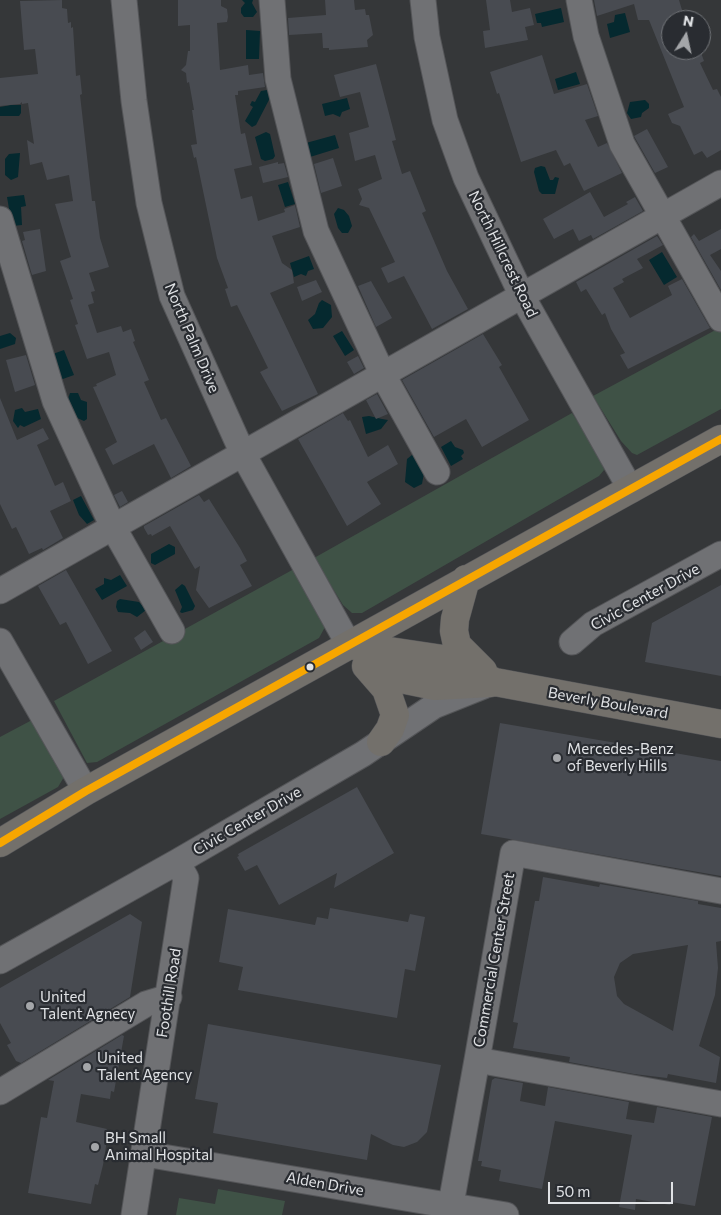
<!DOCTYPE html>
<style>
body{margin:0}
#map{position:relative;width:721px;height:1215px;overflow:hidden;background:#353739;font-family:Commissioner,sans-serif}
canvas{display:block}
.north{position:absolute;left:661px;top:10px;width:50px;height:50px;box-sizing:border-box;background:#292c31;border:1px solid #727579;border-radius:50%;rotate:10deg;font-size:14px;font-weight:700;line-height:20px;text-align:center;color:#e0e2e5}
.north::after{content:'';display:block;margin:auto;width:18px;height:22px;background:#a4a6a9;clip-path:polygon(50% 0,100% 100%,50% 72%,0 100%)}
.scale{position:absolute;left:548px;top:1182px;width:125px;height:22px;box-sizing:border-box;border:2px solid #e0e2e5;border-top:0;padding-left:6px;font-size:15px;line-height:18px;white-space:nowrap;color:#e0e2e5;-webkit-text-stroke:4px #292c31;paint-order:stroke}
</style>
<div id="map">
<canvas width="721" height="1215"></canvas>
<div class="north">N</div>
<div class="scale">50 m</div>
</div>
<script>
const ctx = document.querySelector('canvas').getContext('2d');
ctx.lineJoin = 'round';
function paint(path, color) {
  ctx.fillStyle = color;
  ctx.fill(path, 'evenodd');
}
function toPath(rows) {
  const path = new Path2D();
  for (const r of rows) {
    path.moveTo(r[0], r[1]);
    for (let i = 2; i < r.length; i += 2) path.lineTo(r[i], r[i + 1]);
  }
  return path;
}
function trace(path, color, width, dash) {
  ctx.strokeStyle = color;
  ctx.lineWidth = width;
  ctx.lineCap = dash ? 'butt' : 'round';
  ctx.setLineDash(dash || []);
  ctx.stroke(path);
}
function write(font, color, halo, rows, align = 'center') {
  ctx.font = font + ' Commissioner,sans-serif';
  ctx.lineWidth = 4.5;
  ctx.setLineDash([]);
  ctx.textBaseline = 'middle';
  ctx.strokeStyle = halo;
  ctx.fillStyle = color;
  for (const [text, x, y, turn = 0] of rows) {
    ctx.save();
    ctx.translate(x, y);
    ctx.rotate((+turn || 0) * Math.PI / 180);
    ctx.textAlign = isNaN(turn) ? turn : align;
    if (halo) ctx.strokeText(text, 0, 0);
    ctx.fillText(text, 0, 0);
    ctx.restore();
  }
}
const green = toPath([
 [721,327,721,409,637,455,632,453,621,441,593,396],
 [572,413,603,461,604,470,599,476,362,613,352,613,343,605,314,558],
 [294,569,325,627,319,638,97,762,87,763,54,701],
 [32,720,64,777,58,787,0,819,0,737],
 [218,1189,285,1201,282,1215,176,1215,179,1198,215,1204]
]);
const water = toPath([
 [242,0,253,0,252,3,257,12,253,17,244,17,241,13,241,8,245,3],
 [561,8,564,22,542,27,541,23,537,23,535,14],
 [625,13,630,32,610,38,607,24,614,22,615,15],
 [246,30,260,31,259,59,246,59],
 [576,72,580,84,558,90,555,79],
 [267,90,270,92,271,96,256,125,252,127,245,121,253,107,250,105,252,101,255,102,261,91],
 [347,98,350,109,342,112,340,117,333,114,325,116,322,104],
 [645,100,649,104,649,108,642,113,641,117,631,119,627,113,630,102],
 [11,105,21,105,21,113,19,116,0,116,0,107],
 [266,132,270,134,275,156,273,159,265,161,261,159,255,137],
 [335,135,339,148,310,157,306,143],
 [20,153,18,177,11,180,5,175,5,159,9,154],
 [541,166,545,167,550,180,553,180,555,177,559,178,555,194,542,194,539,191,534,172,535,168],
 [288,182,295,204,285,207,278,185],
 [24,195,26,206,21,207,22,225,12,226,7,197],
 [338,208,344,210,349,216,352,226,348,233,342,233,338,228,334,214],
 [662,252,677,277,664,285,649,260],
 [309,256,314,269,308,271,306,276,301,274,294,277,290,263],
 [322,300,331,305,332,317,323,328,313,329,308,320,315,314,319,303],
 [342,331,354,350,345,356,333,336],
 [10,333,16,338,15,344,0,349,0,336],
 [64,350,74,375,60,380,50,355],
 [70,393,78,393,81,400,87,402,87,419,84,421,75,417,67,402],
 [22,408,25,412,38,409,41,419,24,427,20,425,18,428,13,421,15,410],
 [369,416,382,419,388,420,381,429,366,434,362,417],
 [451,441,455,447,463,450,464,453,461,456,463,459,451,466,441,447],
 [412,455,416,455,424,473,422,484,414,488,405,482,407,459],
 [81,496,94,520,87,524,79,515,73,500],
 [169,544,175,547,175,554,155,565,151,563,151,554],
 [120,575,127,586,102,600,95,589,104,584,104,578,111,580],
 [182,584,185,586,195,606,193,610,182,613,180,612,182,607,175,590],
 [120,599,139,602,146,610,137,617,130,613,118,612,116,607,117,601]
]);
const building = toPath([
 [62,0,62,8,67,9,68,23,71,22,71,28,73,27,76,76,80,75,82,94,80,95,92,201,95,201,100,238,109,267,89,273,95,291,91,292,94,303,88,305,97,333,121,326,123,332,131,329,135,341,133,342,149,380,144,382,161,420,166,418,191,466,171,478,154,444,113,465,105,449,117,442,93,387,97,386,96,384,116,375,109,352,87,359,75,325,78,324,70,300,73,299,60,261,71,257,55,204,73,201,69,175,47,180,42,162,30,165,27,140,34,144,28,103,22,104,22,102,20,104,0,106,0,78,38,74,35,49,24,50,20,1],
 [178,0,221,0,221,6,227,9,228,17,227,22,217,23,220,70,248,65,249,75,263,73,265,87,238,91,238,95,235,95,241,134,245,133,252,165,234,169,241,199,252,196,258,221,285,212,284,209,295,205,300,227,272,236,282,263,292,270,294,283,270,293,318,394,282,411,260,372,268,368,237,305,231,307,225,289,228,288,217,258,196,157,194,158,191,145,197,144,192,110,194,110,189,82,187,83,186,73,181,70,186,65,188,51,190,51,190,25,178,26],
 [325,0,354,0,355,10,365,9,366,15,369,15,373,35,367,40,368,47,329,50,329,48,323,48,322,33,289,35,288,18,326,15],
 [486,0,510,0,512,12,530,8,534,25,525,27,528,40,485,48,483,31,490,30],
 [594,0,679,0,685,20,671,20,671,50,700,50,704,61,700,63,713,90,717,89,721,97,721,150,707,158,702,151,694,155,680,126,672,123,668,114,684,107,649,20,638,20,634,4,597,16],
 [542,55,554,94,587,84,598,116,585,120,598,147,607,143,622,173,584,191,570,163,564,166,556,150,521,162,499,93,497,94,490,72],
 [376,64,396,140,392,141,402,174,410,171,426,211,422,213,447,271,468,309,432,329,404,276,388,283,381,268,395,262,369,208,359,205,362,199,358,189,382,179,375,155,355,161,349,133,369,127,360,92,340,97,334,75],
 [647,129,668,167,655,173,634,136],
 [333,158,342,186,321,193,314,164],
 [278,162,278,164,284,163,288,177,263,183,259,167],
 [590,192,604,217,628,204,626,202,635,197,643,211,593,239,591,235,579,241,573,229,554,239,543,219],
 [40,229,46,271,32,275,22,241,25,240,23,232],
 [721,229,721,249,710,255,721,271,721,290,691,237,694,234,699,241],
 [657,236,663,245,637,259,643,268,622,279,624,282,613,288,630,318,672,295,668,286,682,279,710,328,628,369,620,355,625,353,611,329,605,313,602,315,586,289,581,292,576,282],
 [316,280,322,292,302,301,297,287],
 [371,281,392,318,376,327,358,286],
 [483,334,502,365,499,367,529,420,482,447,466,419,434,437,402,380],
 [26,355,35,385,15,392,6,360],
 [358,356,364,368,354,374,347,362],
 [377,394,388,414,376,419,366,400],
 [0,398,17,440,43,428,49,439,37,445,55,486,63,482,71,501,50,511,63,538,43,550,42,548,29,554,16,527,12,529,0,504],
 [343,413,348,421,350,420,368,457,388,445,398,464,367,482,381,504,347,526,298,439],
 [122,491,128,502,120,507,114,495],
 [199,495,204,502,209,499,240,548,247,561,240,565,252,586,209,608,196,590,200,566,195,569,170,526,152,536,151,534,148,535,144,528,144,526],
 [66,570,112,651,88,664,66,622,60,625,38,586],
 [721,585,721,676,645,662,652,623],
 [145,630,153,642,141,650,134,638],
 [500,723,721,761,721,876,481,834],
 [357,787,394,853,334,888,337,873,279,905,257,865,245,871,237,857,239,856,238,854],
 [543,877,599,887,600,884,698,901,698,904,721,908,721,941,716,942,718,968,715,995,699,1046,720,1057,716,1083,668,1074,667,1078,634,1074,569,1062,570,1057,513,1048,518,1023,513,1022,535,901,539,901],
 [688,945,673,1031,624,1004,617,996,614,977,620,963,633,954],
 [330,908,408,922,410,914,425,917,415,971,405,969,397,1018,238,990,243,967,219,962,228,909,315,925,317,917,328,919],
 [130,914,142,922,130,997,21,1063,16,1061,7,1045,11,1043,0,1023,0,988],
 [208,1024,441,1065,427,1132,417,1142,404,1147,393,1145,371,1134,367,1160,213,1133,218,1103,195,1099],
 [122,1035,124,1036,114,1092,111,1091,110,1099,81,1094,76,1122,107,1129,108,1134,103,1165,98,1185,95,1184,91,1204,28,1193,41,1117,47,1118,54,1081,48,1080],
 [495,1078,523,1083,520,1101,545,1106,548,1087,629,1102,626,1119,654,1123,657,1107,712,1117,695,1206,671,1202,670,1205,636,1199,635,1210,619,1207,632,1135,555,1121,542,1189,499,1181,501,1170,481,1166,482,1161,478,1161,492,1080]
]);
const minor = toPath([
 [124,0,134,101,149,203,172,296,243,454,349,645],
 [272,0,278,79,316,231,383,375,437,472],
 [423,0,427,37,445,120,466,178,522,296,631,490],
 [579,0,586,36,622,144,721,319],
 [0,219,55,401,113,527,172,631],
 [0,591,721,183],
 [0,641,86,791],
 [572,642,593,624,721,554],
 [721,891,513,853,477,1060,721,1104],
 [0,961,177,862,363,754,434,706,484,686],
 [0,1092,146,1004,169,997],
 [145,1154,506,1215],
 [134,1215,186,878,177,862],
 [449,1215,477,1060]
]);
const major = toPath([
 [466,579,455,619,454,631,457,645,483,671],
 [349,645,443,659,495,682,721,724],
 [366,666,386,689,395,715,390,729,381,742],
 [372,673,435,686,491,683],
 [0,843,86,791,721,439]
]);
const bus1 = toPath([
 [0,843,86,791,721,439]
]);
const markers = [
 [310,667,4.5,"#e0e2e5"],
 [557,758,5,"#a4a6a9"],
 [30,1006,5,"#a4a6a9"],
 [87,1067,5,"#a4a6a9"],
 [95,1147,5,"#a4a6a9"]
];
const streetNames = [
 ["North Hillcrest Road",503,254,64],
 ["North Palm Drive",192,338,67],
 ["Civic Center Drive",645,597,-29],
 ["Beverly Boulevard",608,703,10],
 ["Civic Center Drive",247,821,-30],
 ["Commercial Center Street",494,960,-80],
 ["Foothill Road",169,993,-81],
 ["Alden Drive",325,1184,10]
];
const poiNames = [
 ["Mercedes-Benz",567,749],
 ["of Beverly Hills",567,766],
 ["United",40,997],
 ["Talent Agnecy",40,1014],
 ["United",97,1058],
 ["Talent Agency",97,1075],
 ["BH Small",105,1138],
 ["Animal Hospital",105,1155]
];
paint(green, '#3f5246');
paint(water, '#05292f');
paint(building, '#484b51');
trace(minor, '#545558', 27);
trace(major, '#545558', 29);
trace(minor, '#707174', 25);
trace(major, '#73706b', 28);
trace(bus1, '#f7a600', 8);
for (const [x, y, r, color] of markers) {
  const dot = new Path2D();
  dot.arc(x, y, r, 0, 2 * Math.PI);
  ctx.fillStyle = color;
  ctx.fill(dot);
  trace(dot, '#292c31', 2);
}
write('15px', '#e0e2e5', '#292c31', streetNames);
write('15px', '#e0e2e5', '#292c31', poiNames, 'left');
</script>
